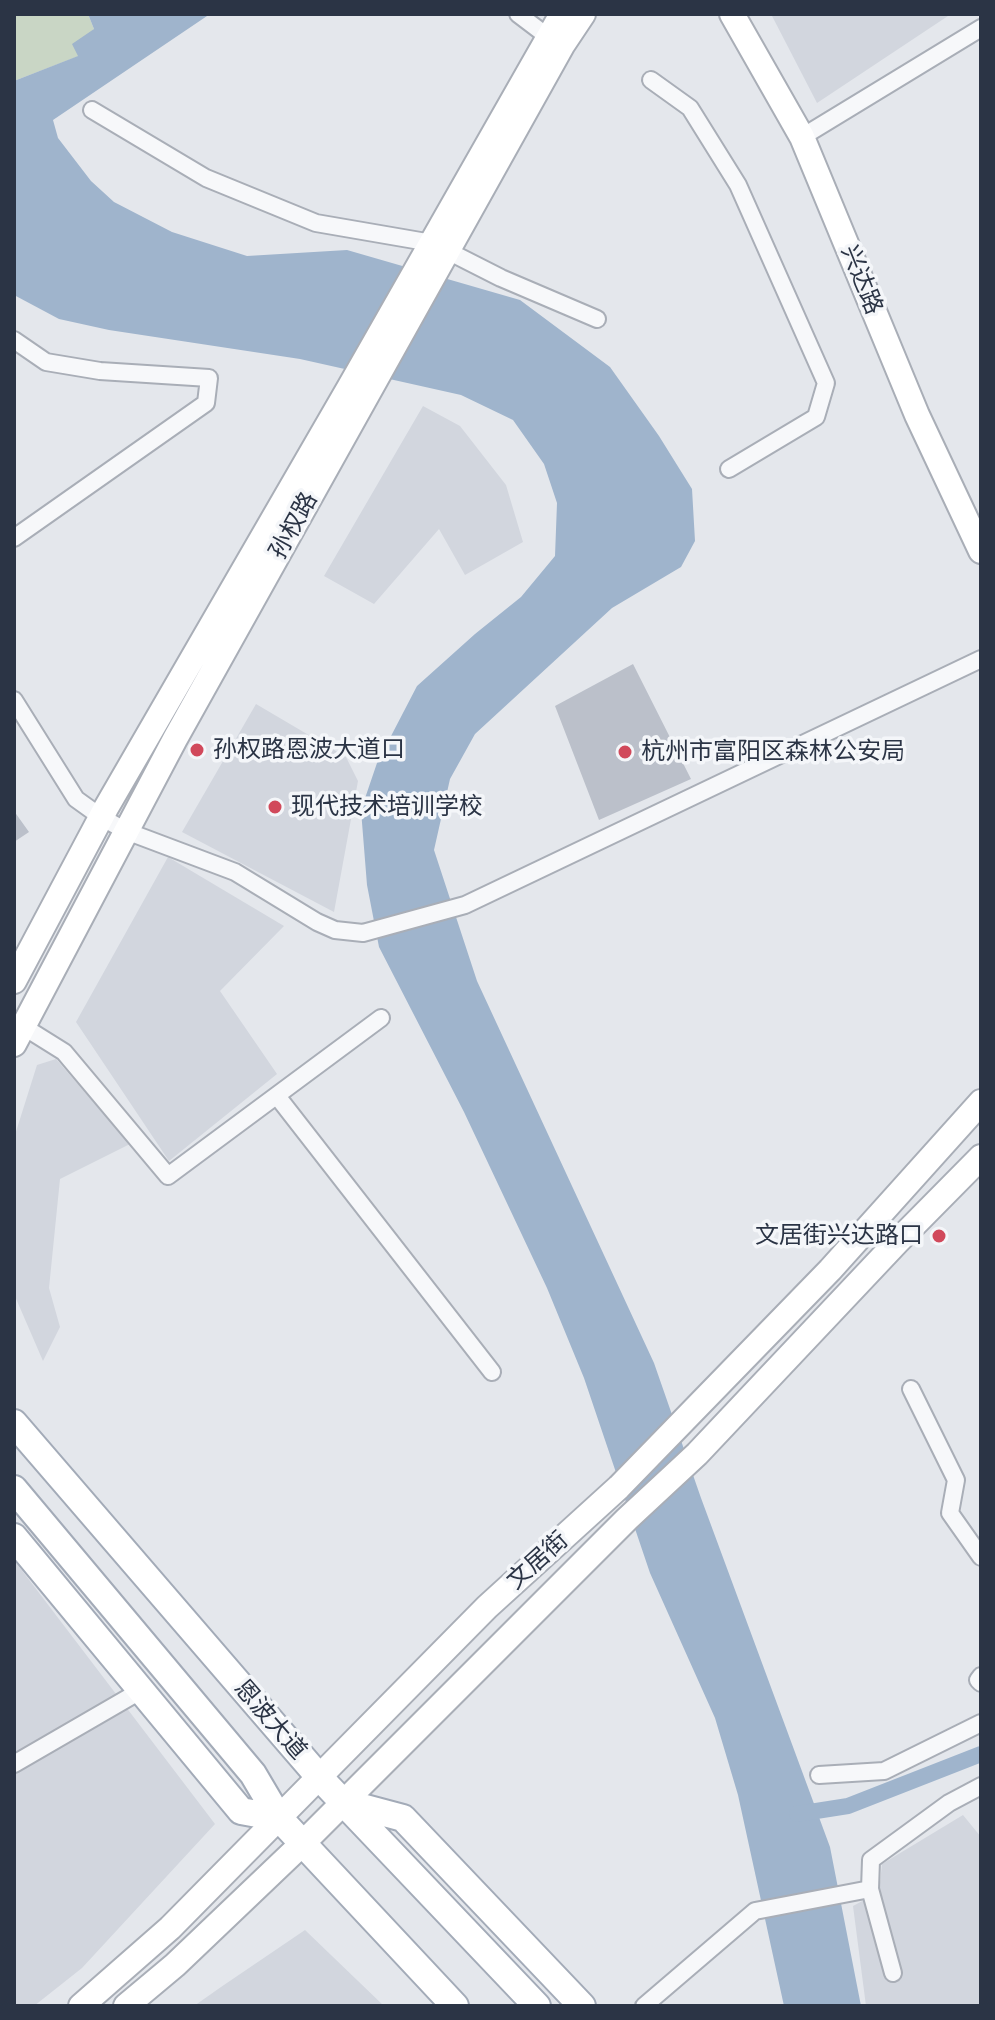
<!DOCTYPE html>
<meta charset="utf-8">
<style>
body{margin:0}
#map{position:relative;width:995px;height:2020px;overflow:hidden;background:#e4e7ec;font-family:Karla,sans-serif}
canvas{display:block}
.frame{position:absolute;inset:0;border:16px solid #2b3445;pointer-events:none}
</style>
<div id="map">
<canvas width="995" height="2020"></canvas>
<div class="frame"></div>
</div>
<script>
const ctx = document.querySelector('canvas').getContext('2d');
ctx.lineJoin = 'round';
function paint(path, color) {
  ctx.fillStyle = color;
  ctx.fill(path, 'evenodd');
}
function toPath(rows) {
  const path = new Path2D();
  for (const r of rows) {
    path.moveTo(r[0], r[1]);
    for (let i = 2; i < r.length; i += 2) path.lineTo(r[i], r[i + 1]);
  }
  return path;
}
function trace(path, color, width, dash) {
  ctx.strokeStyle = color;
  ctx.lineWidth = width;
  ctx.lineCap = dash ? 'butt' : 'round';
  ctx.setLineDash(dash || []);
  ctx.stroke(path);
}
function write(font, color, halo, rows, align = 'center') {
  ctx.font = font + ' Karla,"Noto Sans SC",sans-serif';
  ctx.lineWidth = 7;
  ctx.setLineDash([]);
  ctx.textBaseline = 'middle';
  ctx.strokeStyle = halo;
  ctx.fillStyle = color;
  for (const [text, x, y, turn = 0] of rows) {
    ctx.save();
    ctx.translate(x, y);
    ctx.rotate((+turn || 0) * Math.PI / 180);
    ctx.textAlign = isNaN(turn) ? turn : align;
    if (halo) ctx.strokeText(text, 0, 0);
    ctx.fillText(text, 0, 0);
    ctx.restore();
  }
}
const built = toPath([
 [771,14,951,14,817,103],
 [423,406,460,426,506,485,523,542,465,575,439,529,374,604,324,576],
 [256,704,346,757,358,781,334,912,182,832],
 [168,857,284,926,220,991,277,1074,169,1161,76,1022],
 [56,1059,130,1144,60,1179,49,1288,60,1327,43,1361,14,1294,14,1138,37,1065],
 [14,1560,215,1824,82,1968,34,2006,14,2006],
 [963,1815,981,1837,981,2006,866,2006,853,1906,879,1892,882,1864],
 [305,1930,384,2006,194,2006,221,1987]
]);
const green = toPath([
 [14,14,88,14,94,29,79,56,14,81]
]);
const water = toPath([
 [88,14,210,14,53,120,58,138,91,181,114,202,172,232,247,256,347,250,520,300,610,367,659,436,692,489,695,541,681,567,612,608,475,734,450,779,434,850,477,981,654,1363,701,1498,830,1847,861,2006,784,2006,738,1795,715,1718,650,1573,584,1378,547,1288,464,1112,379,947,367,885,361,810,377,763,417,686,475,634,521,597,555,556,557,503,544,464,513,420,461,395,300,359,109,330,59,319,14,295,14,81,78,56,72,44,94,29]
]);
const canal = toPath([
 [797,1814,848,1806,981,1754]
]);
const building = toPath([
 [633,664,691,779,599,820,555,706],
 [14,811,29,832,14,842]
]);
const street = toPath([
 [518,14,547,36],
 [651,80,690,108,738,185,826,383,816,417,729,469],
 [92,110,206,178,316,223,432,243,501,278,597,319],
 [802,137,981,28],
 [14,340,46,362,100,371,209,378,206,403,14,538],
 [14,700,76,799,101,817,126,831,235,872,317,922,335,930,363,933,465,905,981,659],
 [24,1027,64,1052,168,1176,381,1018],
 [277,1096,492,1372],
 [911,1389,956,1480,950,1513,981,1557],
 [981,1676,978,1680,981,1683],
 [14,1764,140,1691],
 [819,1775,884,1771,981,1723],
 [893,1973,870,1889,871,1860,949,1803,981,1786],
 [644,2006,755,1911,870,1889]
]);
const secondary = toPath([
 [732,14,802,137,917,415,981,551],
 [14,981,106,808,349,388,562,14],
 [14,1044,175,739,563,44,583,14],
 [81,2006,170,1928,487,1607,619,1487,830,1270,981,1102],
 [126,2006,175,1965,303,1843,627,1519,697,1454,898,1241,981,1157]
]);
const primary = toPath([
 [14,1423,320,1778,537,2006],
 [14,1489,253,1774,279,1818,455,2006],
 [14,1537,241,1811,279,1818],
 [343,1802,403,1818,582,2006]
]);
const markers = [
 [197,750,8,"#d1495b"],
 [625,752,8,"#d1495b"],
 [275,807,8,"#d1495b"],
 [939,1236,8,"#d1495b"]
];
const streetNames = [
 ["兴达路",861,280,68],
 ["孙权路",294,526,-61],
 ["文居街",538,1561,-42],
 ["恩波大道",270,1720,49]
];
const poiNames = [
 ["孙权路恩波大道口",213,750],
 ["杭州市富阳区森林公安局",641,752],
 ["现代技术培训学校",291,807],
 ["文居街兴达路口",923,1236,"right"]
];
paint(built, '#d2d6de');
paint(green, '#c9d6c5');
paint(water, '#9fb4cc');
trace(canal, '#9fb4cc', 16);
paint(building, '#bbc0ca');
trace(street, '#a9aeb7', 20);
trace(secondary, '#a9aeb7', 28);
trace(primary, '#a3abb8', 30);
trace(street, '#f7f8fa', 16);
trace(secondary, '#fff', 24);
trace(primary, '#fff', 26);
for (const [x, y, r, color] of markers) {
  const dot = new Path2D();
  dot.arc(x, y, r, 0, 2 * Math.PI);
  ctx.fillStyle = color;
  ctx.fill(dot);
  trace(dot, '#f4f6f9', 3);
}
write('24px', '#2b3445', '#f4f6f9', streetNames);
write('24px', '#2b3445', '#f4f6f9', poiNames, 'left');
</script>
